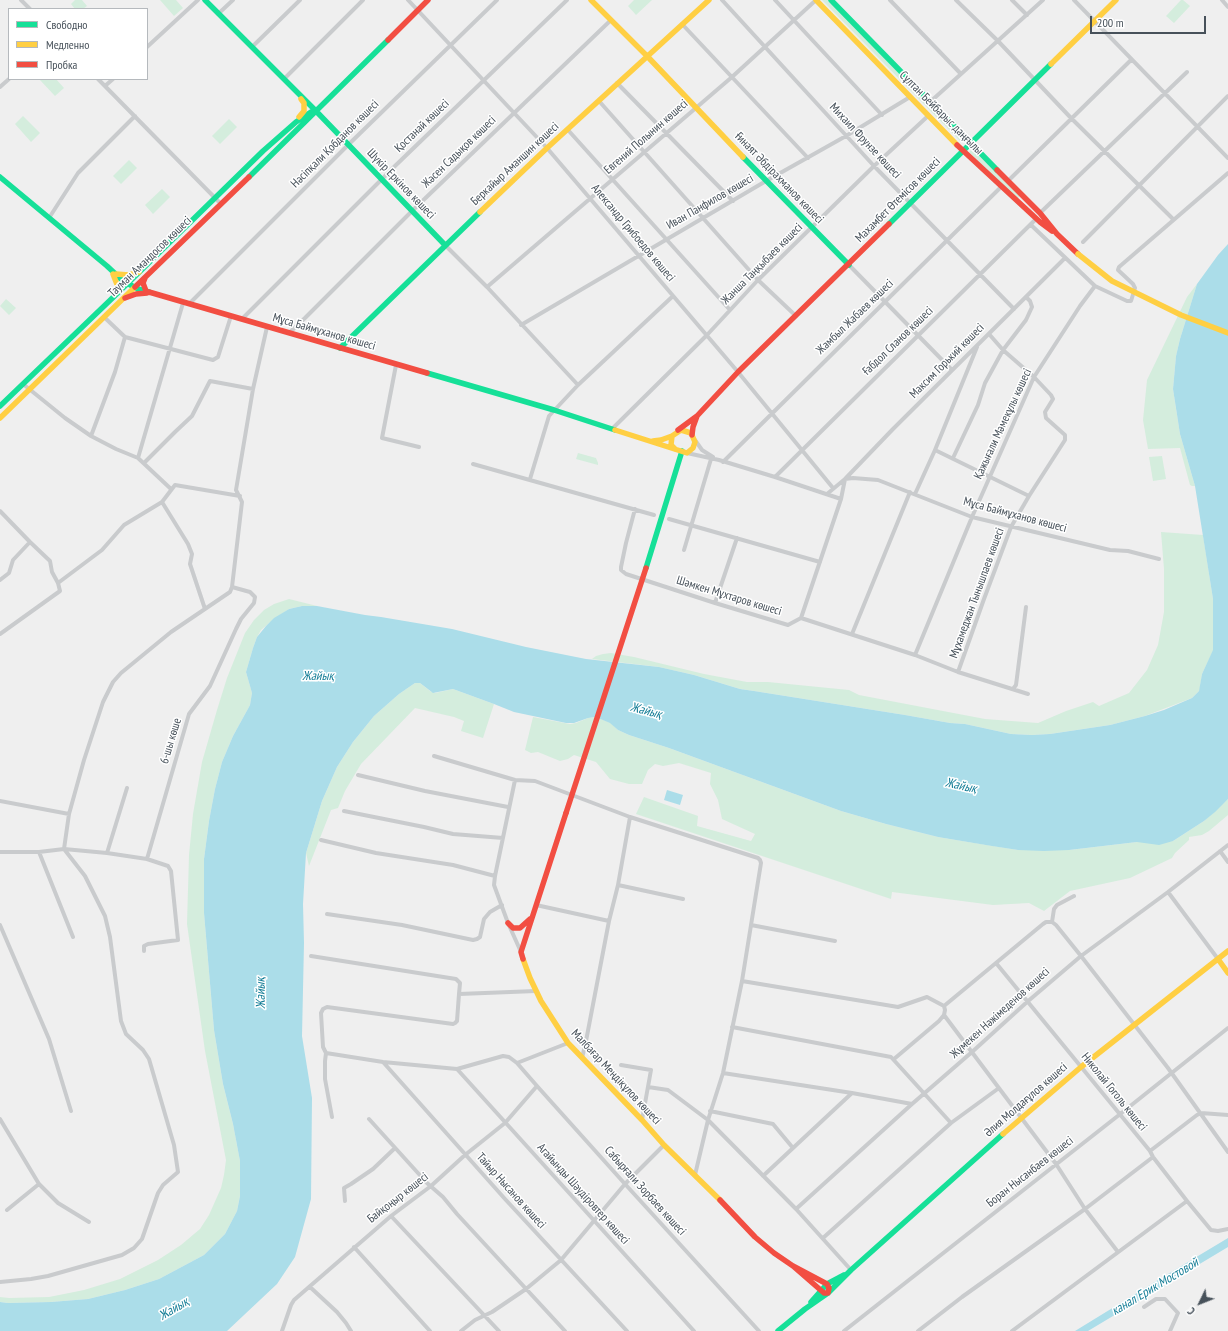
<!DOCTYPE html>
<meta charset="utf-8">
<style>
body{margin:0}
#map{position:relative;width:1228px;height:1331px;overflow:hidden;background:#efefef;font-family:"PT Sans Narrow",sans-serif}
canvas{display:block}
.legend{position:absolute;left:8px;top:8px;width:140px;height:72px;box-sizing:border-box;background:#fff;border:1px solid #b5b9bd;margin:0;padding:5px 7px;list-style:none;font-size:12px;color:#47515a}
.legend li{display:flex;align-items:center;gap:8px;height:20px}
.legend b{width:20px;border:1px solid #b5b9bd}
.north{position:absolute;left:1180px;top:1283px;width:40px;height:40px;-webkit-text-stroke:3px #fff;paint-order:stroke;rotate:227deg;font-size:11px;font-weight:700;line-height:16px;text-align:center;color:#47515a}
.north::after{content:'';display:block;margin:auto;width:14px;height:18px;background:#47515a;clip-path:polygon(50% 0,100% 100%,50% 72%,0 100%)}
.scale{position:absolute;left:1090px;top:16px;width:116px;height:18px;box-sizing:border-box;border:2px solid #47515a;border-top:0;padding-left:5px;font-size:12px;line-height:14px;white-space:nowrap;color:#47515a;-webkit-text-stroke:3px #fff;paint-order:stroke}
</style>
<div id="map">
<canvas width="1228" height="1331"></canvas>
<ul class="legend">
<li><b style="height:5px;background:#16e098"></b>Свободно</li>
<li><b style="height:5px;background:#ffcf43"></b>Медленно</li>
<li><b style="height:5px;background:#f24e42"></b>Пробка</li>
</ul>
<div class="north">С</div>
<div class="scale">200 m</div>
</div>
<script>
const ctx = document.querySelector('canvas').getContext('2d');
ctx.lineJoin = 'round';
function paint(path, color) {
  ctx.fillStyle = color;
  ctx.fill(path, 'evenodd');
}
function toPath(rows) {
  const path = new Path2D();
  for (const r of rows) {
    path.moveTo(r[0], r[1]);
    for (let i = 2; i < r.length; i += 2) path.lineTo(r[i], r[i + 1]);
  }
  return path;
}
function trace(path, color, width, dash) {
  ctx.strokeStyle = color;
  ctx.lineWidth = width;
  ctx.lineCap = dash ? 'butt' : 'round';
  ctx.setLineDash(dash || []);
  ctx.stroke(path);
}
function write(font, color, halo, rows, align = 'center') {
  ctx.font = font + ' "PT Sans Narrow",sans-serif';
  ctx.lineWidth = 3;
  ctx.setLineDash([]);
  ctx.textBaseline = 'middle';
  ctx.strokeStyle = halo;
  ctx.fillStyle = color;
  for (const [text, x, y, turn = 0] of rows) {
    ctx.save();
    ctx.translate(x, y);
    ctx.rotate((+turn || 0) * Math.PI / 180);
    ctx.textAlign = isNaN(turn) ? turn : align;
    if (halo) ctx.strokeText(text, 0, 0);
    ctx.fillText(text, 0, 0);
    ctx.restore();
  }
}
const green = toPath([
 [75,0,82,0,87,6,83,9,75,9,71,4],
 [160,0,176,0,183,8,174,16],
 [634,0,652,0,636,15,628,6],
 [822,0,828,0,964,140,961,142],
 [1181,0,1183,0,1190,6,1174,23,1166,16],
 [39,79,56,79,64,88,55,96],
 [23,116,40,133,31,142,15,124],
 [229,119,237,127,220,144,212,136],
 [972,149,1020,196,1017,199,969,152],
 [129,160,137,168,121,184,113,176],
 [162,189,170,197,153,214,145,205],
 [1197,284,1180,339,1176,356,1173,389,1180,434,1195,486,1192,486,1190,485,1180,448,1148,449,1143,420,1147,380,1187,297],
 [6,299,16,308,9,315,0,306],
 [578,453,596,458,598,463,598,465,576,459],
 [1162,456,1166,479,1153,481,1149,457],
 [1161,532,1203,535,1213,599,1213,651,1202,674,1200,688,1199,691,1192,698,1145,716,1110,725,1050,734,1032,735,1011,734,965,724,950,723,905,715,754,691,740,689,694,675,659,667,592,659,596,656,603,654,611,653,634,657,704,674,747,682,768,682,849,690,859,695,985,719,1038,723,1066,711,1093,702,1099,706,1129,693,1147,670,1158,645,1164,612,1164,569],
 [289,599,317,606,302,606,289,609,274,619,261,630,257,637,253,648,246,672,252,693,250,705,233,736,222,762,215,789,209,821,204,859,204,913,214,1030,223,1084,233,1124,240,1161,240,1196,237,1211,225,1234,204,1255,159,1279,125,1290,88,1299,51,1302,8,1303,0,1302,0,1297,9,1298,49,1297,84,1290,120,1279,158,1260,181,1245,200,1229,209,1215,221,1188,224,1175,226,1160,205,1051,187,924,189,855,193,814,202,762,217,710,227,678,245,633,254,620,264,610,274,604],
 [415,683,420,683,430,691,435,693,453,689,494,704,483,738,461,731,464,721,454,717,415,708,361,764,345,791,338,808,331,810,309,866,306,853,322,801,337,767,353,742,374,716,399,694],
 [533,717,570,724,576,723,588,718,594,717,598,718,611,723,618,730,629,735,669,748,841,811,886,824,938,837,1018,850,1069,850,1137,842,1173,841,1204,821,1228,799,1228,815,1209,831,1202,835,1189,837,1189,840,1175,853,1172,858,1130,878,1070,891,1044,911,1029,903,993,905,892,892,891,899,636,814,644,797,698,816,697,826,751,841,755,834,722,819,718,800,710,784,711,773,679,763,663,766,655,764,648,770,642,784,629,784,610,779,596,762,574,755,568,759,560,761,538,752,531,753,525,750]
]);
const water = toPath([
 [1228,244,1228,799,1215,812,1204,821,1173,841,1159,845,1137,842,1069,850,1044,851,1018,850,992,846,938,837,886,824,841,811,669,748,629,735,618,730,610,723,598,718,594,717,588,718,574,723,566,723,514,712,494,704,453,689,433,693,420,683,415,683,399,694,374,716,353,742,337,767,322,801,306,853,303,904,304,943,302,1036,312,1098,311,1199,295,1257,277,1284,227,1331,0,1331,0,1302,8,1303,51,1302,88,1299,125,1290,159,1279,204,1255,225,1234,237,1211,240,1196,240,1161,233,1124,223,1084,214,1030,204,913,204,859,209,821,215,789,222,762,233,736,250,705,252,693,246,672,253,648,257,637,266,626,274,618,289,609,302,606,317,606,365,615,381,617,452,629,526,647,586,659,659,667,694,675,740,689,754,691,905,715,950,723,965,724,1011,734,1032,735,1050,734,1110,725,1145,716,1164,710,1192,698,1199,691,1202,674,1213,650,1213,599,1195,486,1180,434,1173,389,1176,356,1180,339,1197,284,1218,255],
 [667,790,683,795,680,805,664,800],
 [1228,1238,1228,1247,1088,1331,1075,1331,1163,1277]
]);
const street = toPath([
 [21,0,30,9],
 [408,0,547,148,738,372,833,488],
 [722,0,874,166,1014,309],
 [775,0,882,115],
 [890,0,961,74],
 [956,0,998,41,1071,118,1173,219],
 [1012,0,1027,15],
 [1074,0,1228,158],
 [1222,0,1228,7],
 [218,14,233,0],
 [682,24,808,158],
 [147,47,198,0],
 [252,47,300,0],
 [98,79,221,204],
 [284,79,363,0],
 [617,83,733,201],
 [105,86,113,79],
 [0,87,9,79],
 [599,101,758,280,796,316],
 [930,102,1043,0],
 [568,130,730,310],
 [1008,181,1131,60],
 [1040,213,1187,72],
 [49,218,78,173,135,116],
 [1031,225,1095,286],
 [1083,242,1228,96],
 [445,245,487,287,578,385],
 [849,265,952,370],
 [487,287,732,77,816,0],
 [189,304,348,145,497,0],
 [104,317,125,337,213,360,218,357,231,316],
 [242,319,395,166,567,0],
 [521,325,766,181,846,136,910,97],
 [289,333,305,318,412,211,611,20],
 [396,365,382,438,419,447],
 [23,384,65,418,91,436,116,449,138,458,171,489],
 [612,429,707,335,758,280,874,166,928,116],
 [91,436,115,372,125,337],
 [695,440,702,450,713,457],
 [935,450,1029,496],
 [687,453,719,460,775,477,841,499],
 [138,458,183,303],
 [953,458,978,405,985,383,1003,350,1026,320,1032,307,1030,301,1026,297],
 [723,462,1001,187],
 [144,463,175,432,192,416,210,381,253,389],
 [473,464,654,515],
 [775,477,1036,219],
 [530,479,549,416,578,385,673,296],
 [827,494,845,479,893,429,1065,258],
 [915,494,935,450,977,347],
 [162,502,188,544,192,554,190,564,205,609],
 [635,509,626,543,621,567,621,570,626,574,715,603,788,625,801,618,915,655,958,672,1028,694],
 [0,511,30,542,50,561,52,572,58,583,60,591,0,634],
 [669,519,820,562],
 [684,550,711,459],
 [0,580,9,573,13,560,30,542],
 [58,583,102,550,124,525,162,502,175,485,240,496],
 [715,603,737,538],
 [801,618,841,499,845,479,853,478,878,480,972,517,1110,550,1128,551,1159,559],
 [852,634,910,492],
 [915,655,972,517,1034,377,1080,306,1095,286,1127,301,1131,301,1135,288,1133,284,1118,270,1119,267,1228,173],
 [958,672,984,599,1011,527,1029,496,1065,440,1065,435,1046,418,1045,412,1053,399,1051,395,1034,377,1003,350,989,334],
 [1013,689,1016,685,1026,607],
 [434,756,515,780,535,781,630,817,758,858,760,860,761,863,742,981,723,1073,708,1120,695,1175],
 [358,775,425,791,508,807],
 [515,780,495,876,494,885,508,923,521,952],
 [0,801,69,814],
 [344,811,424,827,453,834,503,838],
 [321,840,376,853,453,865,495,876],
 [1220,851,1228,862],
 [0,852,39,852,64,849,107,853,147,859,168,866,171,871,178,940,148,944,144,946,144,951],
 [39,852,73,937],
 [107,853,127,788],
 [147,859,189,714,210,686,236,629,241,619,254,603,255,597,250,592,232,587],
 [618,885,683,899],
 [1168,892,1218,959],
 [536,905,609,921],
 [327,914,402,925,473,940,477,939,480,937,484,919,490,912,502,905],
 [1052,922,1056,925,1081,956,1168,1068,1228,1152],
 [0,925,49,1039,71,1111],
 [751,925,835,941],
 [311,956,456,979,460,983,459,994,536,991],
 [996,963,1150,1151,1153,1157,1187,1201,1211,1230,1218,1231,1228,1229],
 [742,981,898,1007,927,997,944,1006],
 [944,1015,1056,1164,1085,1209,1118,1252],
 [732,1027,891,1057,951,1123],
 [326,1053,383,1062,457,1069,503,1056,509,1057,517,1063,568,1043],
 [326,1053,323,1047,321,1013,323,1009,327,1007,453,1024,455,1023,457,1021,459,994],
 [326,1053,325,1061,325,1079,332,1117],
 [582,1058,586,1041,609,921,618,885,630,817],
 [894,1059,939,1021,944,1015,945,1010,944,1006,1043,924,1046,922,1052,922,1054,909,1057,905,1074,896],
 [383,1062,505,1199,627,1331],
 [517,1063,537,1086,625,1184,759,1331],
 [621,1065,651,1070,642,1120],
 [457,1069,694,1331],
 [723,1073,852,1093,912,1104],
 [648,1087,668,1090,708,1120,796,1209,851,1270],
 [710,1111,773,1124,793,1148],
 [0,1119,39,1184,58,1203,89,1222],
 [369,1119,427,1183,443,1197,457,1214,565,1331],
 [1150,1151,1197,1115,1201,1113,1228,1115],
 [763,1176,852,1093],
 [345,1201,344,1188,351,1184,373,1169,395,1148],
 [796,1209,912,1104,972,1052,1027,1002,1081,956,1168,892,1228,845],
 [7,1210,39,1184],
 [391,1216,499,1331],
 [823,1238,951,1123,999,1088],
 [354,1247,430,1331],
 [0,1282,31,1279,48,1276,122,1255,134,1248,142,1239,158,1193,163,1185,178,1172,174,1145,149,1059,143,1050,126,1034,121,1021,110,937,105,916,85,876,64,849,69,814,84,760,103,702,113,682,121,673,171,632,230,592,232,587,242,502,236,490,253,389,267,327],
 [310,1287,337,1312,346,1323,351,1331],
 [1144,1307,1156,1299,1165,1299,1178,1313,1170,1331],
 [282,1331,291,1305,294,1300,391,1216,431,1186,465,1155,505,1123,537,1086],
 [461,1331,475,1320,492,1312,526,1289,561,1260,625,1184,664,1145],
 [844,1331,1119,1115,1228,1028],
 [918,1331,962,1297,1085,1209,1153,1157],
 [1012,1331,1187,1201]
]);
const fast = toPath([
 [205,0,315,110,445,245],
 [831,0,997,170],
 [743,157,849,265],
 [0,177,107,266,123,281,138,289,149,292],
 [249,177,388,40],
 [889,224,1051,64],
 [127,284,263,151,296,122,311,112],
 [340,348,480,212],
 [427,373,554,410,615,430],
 [0,406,127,284],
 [646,568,682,451],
 [811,1302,827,1284,844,1275],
 [778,1331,805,1309,828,1293,851,1270,1003,1134]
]);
const slow = toPath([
 [591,0,647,56,743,157],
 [816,0,957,145],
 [1051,64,1116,0],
 [299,117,304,111,304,103,301,99],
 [480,212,547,148,709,0],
 [113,274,118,287,115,293],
 [116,274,129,275,139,272],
 [0,418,135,287],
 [615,430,687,453,693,448,695,442,691,433,681,430,672,436,671,445,675,449],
 [653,441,661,440,672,436],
 [523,959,530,978,541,1001,568,1043,642,1120,664,1145,720,1200],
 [1218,959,1228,973],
 [1003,1134,1081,1067,1228,951]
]);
const jam = toPath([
 [388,40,428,0],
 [957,145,1040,222,1052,231],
 [997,170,1040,213,1057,234,1078,254],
 [145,278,143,283,146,291],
 [135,287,249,177],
 [149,292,427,373],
 [125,298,136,294,147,293],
 [678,430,697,416,738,372,889,224],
 [692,435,693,427,697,416],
 [508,923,513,928,520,928,530,919],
 [523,959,521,952,566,813],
 [720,1200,755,1237,774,1253,793,1266,827,1284,829,1288,828,1293,824,1293,793,1266]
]);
const slowBridge = toPath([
 [1078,254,1112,281,1181,315,1228,333]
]);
const jamBridge = toPath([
 [566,813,646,568]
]);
const streetNames = [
 ["Сұлтан Бейбарыс даңғылы",941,113,45],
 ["Қостанай көшесі",422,126,-44],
 ["Евгений Полынин көшесі",646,137,-41],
 ["Михаил Фрунзе көшесі",865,141,47],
 ["Нәсіпқали Қобданов көшесі",335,144,-45],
 ["Жәсен Садықов көшесі",459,152,-44],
 ["Беркайыр Аманшин көшесі",515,164,-43],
 ["Ғинаят Әбдірахманов көшесі",779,178,46],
 ["Шүкір Еркінов көшесі",401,184,46],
 ["Махамбет Өтемісов көшесі",898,200,-45],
 ["Иван Панфилов көшесі",710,202,-30],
 ["Александр Грибоедов көшесі",633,233,50],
 ["Тауман Амандосов көшесі",150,257,-44],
 ["Жанша Таңқыбаев көшесі",762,264,-45],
 ["Жамбыл Жабаев көшесі",855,317,-44],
 ["Мұса Баймұханов көшесі",324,332,16],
 ["Ғабдол Сланов көшесі",898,341,-44],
 ["Максим Горький көшесі",947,361,-45],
 ["Қажығали Мәмекұлы көшесі",1003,424,-65],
 ["Мұса Баймұханов көшесі",1015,515,15],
 ["Мұхамеджан Тынышпаев көшесі",977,593,-70],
 ["Шәмкен Мұхтаров көшесі",729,596,17],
 ["6-шы көше",171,741,-73],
 ["Жұмекен Нәжімеденов көшесі",1000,1013,-42],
 ["Малбағар Меңдіқұлов көшесі",616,1077,47],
 ["Николай Гоголь көшесі",1114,1092,51],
 ["Әлия Молдағұлов көшесі",1026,1100,-41],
 ["Боран Нысанбаев көшесі",1030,1172,-38],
 ["Тайыр Нысанов көшесi",511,1191,48],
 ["Сабырғали Зорбаев көшесі",645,1191,48],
 ["Агайынды Шәудіровтер көшесi",583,1194,48],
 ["Байқоңыр көшесi",398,1198,-38]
];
const waterNames = [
 ["Жайық",318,676],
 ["Жайық",646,711,15],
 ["Жайық",961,786,12],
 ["Жайық",261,993,-91],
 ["канал Ерик Мостовой",1155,1287,-31],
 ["Жайық",174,1309,-31]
];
paint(green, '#d4eddd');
paint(water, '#abdde9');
trace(street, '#c9cbcd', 4);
trace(fast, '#16e098', 5.5);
trace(slow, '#ffcf43', 5.5);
trace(jam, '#f24e42', 5.5);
trace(slowBridge, '#ffcf43', 5.5);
trace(jamBridge, '#f24e42', 5.5);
write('12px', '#47515a', '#fff', streetNames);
write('italic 13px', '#157e97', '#fff', waterNames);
</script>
